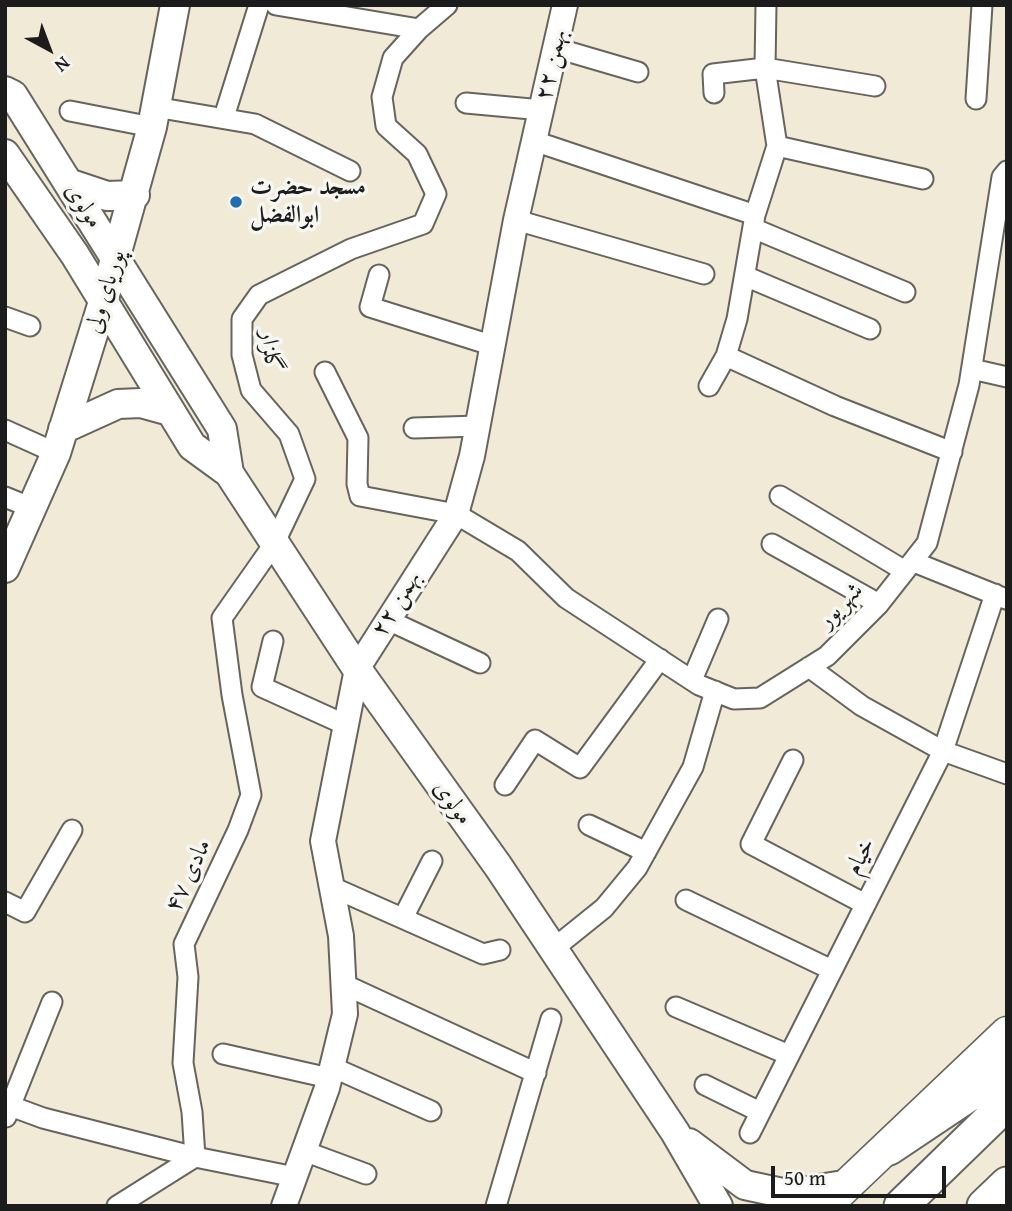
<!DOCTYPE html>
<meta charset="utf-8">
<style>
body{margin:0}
#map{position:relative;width:1012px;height:1211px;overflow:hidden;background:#f0ead6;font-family:"Gentium Book Plus",serif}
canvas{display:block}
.frame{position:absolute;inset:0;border:7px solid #1c1c1c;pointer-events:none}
.north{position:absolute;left:14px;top:14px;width:70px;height:70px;-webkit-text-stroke:5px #f6f6f2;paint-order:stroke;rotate:139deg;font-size:19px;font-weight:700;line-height:28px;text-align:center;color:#1c1c1c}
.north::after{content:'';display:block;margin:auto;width:24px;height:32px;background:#1c1c1c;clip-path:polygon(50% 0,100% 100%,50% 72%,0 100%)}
.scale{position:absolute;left:771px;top:1166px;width:175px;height:32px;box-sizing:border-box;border:4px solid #1c1c1c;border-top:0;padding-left:9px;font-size:21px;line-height:24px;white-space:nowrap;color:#1c1c1c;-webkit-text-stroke:5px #f6f6f2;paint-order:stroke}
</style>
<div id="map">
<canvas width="1012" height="1211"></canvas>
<div class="frame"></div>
<div class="north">N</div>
<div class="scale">50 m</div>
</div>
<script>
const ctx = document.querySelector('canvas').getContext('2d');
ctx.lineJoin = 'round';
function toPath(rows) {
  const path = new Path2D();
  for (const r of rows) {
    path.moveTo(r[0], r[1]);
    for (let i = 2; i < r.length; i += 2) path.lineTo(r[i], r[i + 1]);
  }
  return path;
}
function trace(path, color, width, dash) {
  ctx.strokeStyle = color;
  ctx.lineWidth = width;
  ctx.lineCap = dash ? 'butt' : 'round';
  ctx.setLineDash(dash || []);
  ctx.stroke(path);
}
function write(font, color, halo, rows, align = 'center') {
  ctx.font = font + ' "Gentium Book Plus",Amiri,serif';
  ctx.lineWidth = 7;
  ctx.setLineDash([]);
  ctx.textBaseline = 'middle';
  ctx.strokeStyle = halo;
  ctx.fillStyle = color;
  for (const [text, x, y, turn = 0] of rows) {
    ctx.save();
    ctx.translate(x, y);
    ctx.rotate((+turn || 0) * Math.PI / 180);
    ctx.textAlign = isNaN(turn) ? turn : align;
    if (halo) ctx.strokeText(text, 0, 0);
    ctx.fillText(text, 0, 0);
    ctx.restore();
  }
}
const minor = toPath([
 [276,5,419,29],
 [766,5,765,68,777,146,755,215,737,319,726,356,835,406,952,452],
 [556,48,638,72],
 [714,93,713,74,765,68,875,86],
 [976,99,982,5],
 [466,103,542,110],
 [155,107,255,124,350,171],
 [70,111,152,127],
 [224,117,259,5],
 [534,141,755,215],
 [777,146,923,179],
 [516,220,704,274],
 [755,229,905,292],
 [379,275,370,307,494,346],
 [745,276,870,329],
 [5,317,30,326],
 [972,369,1007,377],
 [325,372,358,438,357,484,360,496,456,514,518,551,566,598,699,685,734,699,760,698,827,656,879,604,927,543,969,385,1002,177,1007,171],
 [709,386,726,356],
 [414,428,478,426],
 [5,430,56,453],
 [780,496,905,571],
 [5,497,32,508],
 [772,544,879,604],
 [914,562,1006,599],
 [390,621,480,663],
 [273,641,262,687,346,725],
 [809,667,862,706,943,751,1007,774],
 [692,680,718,619],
 [793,760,751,844,865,904],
 [505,785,535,740,580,768,660,659],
 [589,825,646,852],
 [332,887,483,954,500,950],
 [686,900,832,970],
 [5,902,25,912,72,830],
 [403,918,432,861],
 [553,949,604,908,637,868,693,767,715,691],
 [343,984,536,1073],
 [676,1007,789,1055],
 [223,1054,329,1078],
 [332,1067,431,1111],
 [705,1085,760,1112],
 [5,1104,43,1118,195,1157,295,1177],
 [6,1117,52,1002],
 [750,1133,943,751,995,594],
 [304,1151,366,1174],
 [117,1206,195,1157,192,1112,183,1063,188,977,184,944,238,830,251,795,232,695,222,618,274,544,305,479,289,434,251,390,242,355,242,319,259,295,351,249,423,224,436,194,417,154,386,126,382,97,393,58,419,29,447,5],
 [496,1206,551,1019]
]);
const tertiary = toPath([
 [284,1206,327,1088,345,1014,341,936,323,841,357,669,456,514,472,456,516,220,565,5]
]);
const secondary = toPath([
 [5,91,13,95,222,429,229,473],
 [5,154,75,255,192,446,229,473,357,669,498,866,675,1132,718,1206],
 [68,183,107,196,135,195],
 [63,429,118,404,141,403,170,411],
 [5,568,56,453,103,302,152,127,175,5],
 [689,1143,745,1185,787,1194,850,1184]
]);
const primary = toPath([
 [825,1206,1007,1033]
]);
const trunk = toPath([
 [889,1148,1007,1069],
 [901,1206,1007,1103],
 [984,1206,1007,1184]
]);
const markers = [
 [236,202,7,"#1f6fb2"]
];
const streetNames = [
 ["۲۲ بهمن",552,65,-77],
 ["مولوی",83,206,57],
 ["پوریای ولی",106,292,-73],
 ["گلزار",270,351,83],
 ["۲۲ بهمن",397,604,-59],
 ["شهریور",841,606,-46],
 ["مولوی",452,803,54],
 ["خیام",861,857,-63],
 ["مادی ۴۷",189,876,-65]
];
const poiNames = [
 ["مسجد حضرت",250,188],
 ["ابوالفضل",250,216]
];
trace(minor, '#66645d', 23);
trace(tertiary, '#66645d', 28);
trace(secondary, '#66645d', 32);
trace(primary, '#66645d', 35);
trace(trunk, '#66645d', 37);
trace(minor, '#fff', 19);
trace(tertiary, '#fff', 24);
trace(secondary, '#fff', 28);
trace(primary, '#fff', 32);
trace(trunk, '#fff', 33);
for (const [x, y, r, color] of markers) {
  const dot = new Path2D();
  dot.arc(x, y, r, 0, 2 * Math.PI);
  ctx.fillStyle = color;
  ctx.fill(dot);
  trace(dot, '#f6f6f2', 2.5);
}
write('24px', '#1c1c1c', '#f6f6f2', streetNames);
write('bold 24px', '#1c1c1c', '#f6f6f2', poiNames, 'left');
</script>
